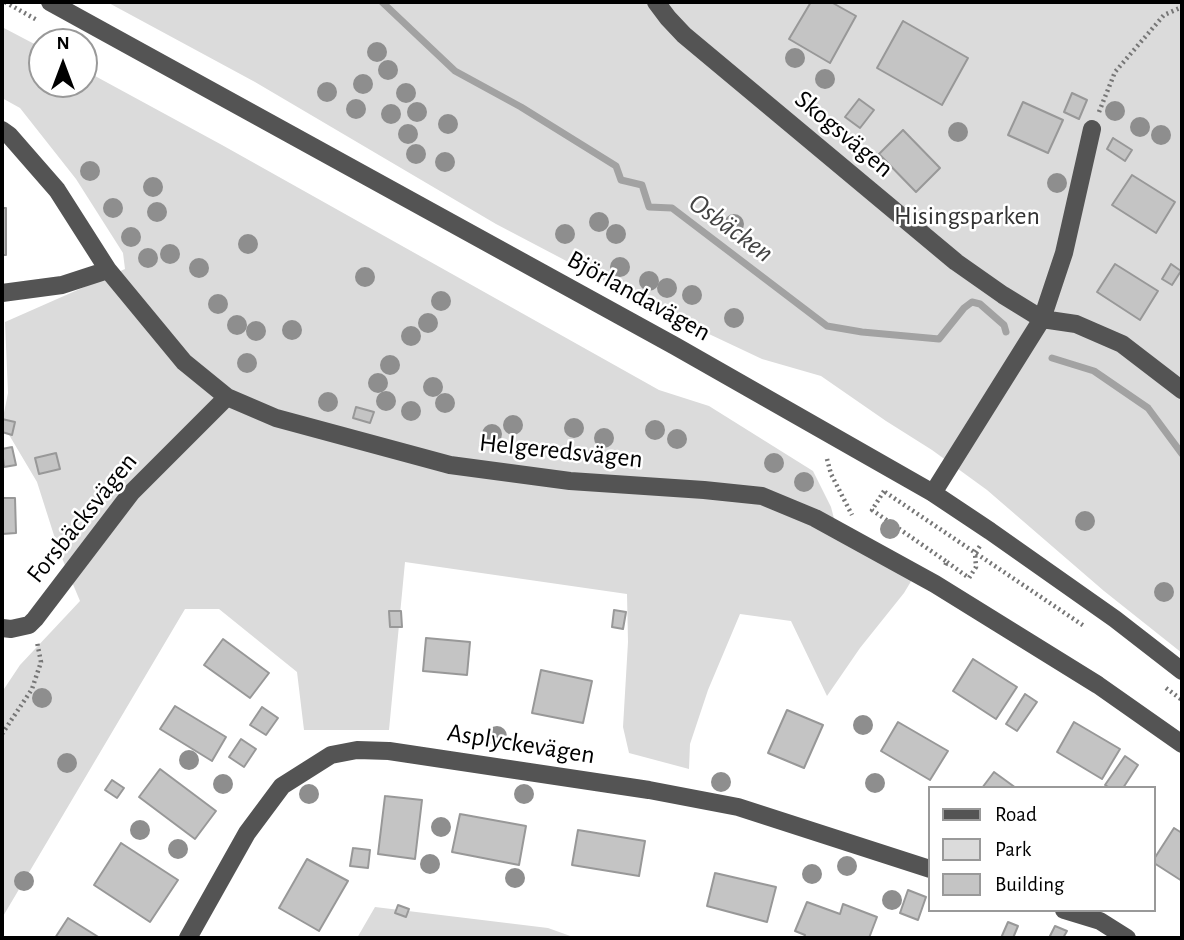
<!DOCTYPE html>
<meta charset="utf-8">
<style>
body{margin:0}
#map{position:relative;width:1184px;height:940px;overflow:hidden;background:#fff;font-family:"Alegreya Sans",sans-serif}
canvas{display:block}
.frame{position:absolute;inset:0;border:4px solid #000;pointer-events:none}
.legend{position:absolute;left:928px;top:786px;width:228px;height:126px;box-sizing:border-box;background:#fff;border:2px solid #999;margin:0;padding:9px 12px;list-style:none;font-size:21px;color:#000}
.legend li{display:flex;align-items:center;gap:14px;height:35px}
.legend b{width:35px;border:2px solid #999}
.north{position:absolute;left:28px;top:28px;width:70px;height:70px;box-sizing:border-box;background:#fff;border:2px solid #999;border-radius:50%;rotate:0deg;font-size:19px;font-weight:700;line-height:28px;text-align:center;color:#000}
.north::after{content:'';display:block;margin:auto;width:24px;height:32px;background:#000;clip-path:polygon(50% 0,100% 100%,50% 72%,0 100%)}
</style>
<div id="map">
<canvas width="1184" height="940"></canvas>
<div class="frame"></div>
<ul class="legend">
<li><b style="height:9px;background:#545454"></b>Road</li>
<li><b style="height:19px;background:#dbdbdb"></b>Park</li>
<li><b style="height:19px;background:#c4c4c4"></b>Building</li>
</ul>
<div class="north">N</div>
</div>
<script>
const ctx = document.querySelector('canvas').getContext('2d');
ctx.lineJoin = 'round';
function paint(path, color) {
  ctx.fillStyle = color;
  ctx.fill(path, 'evenodd');
}
function toPath(rows) {
  const path = new Path2D();
  for (const r of rows) {
    path.moveTo(r[0], r[1]);
    for (let i = 2; i < r.length; i += 2) path.lineTo(r[i], r[i + 1]);
  }
  return path;
}
function trace(path, color, width, dash) {
  ctx.strokeStyle = color;
  ctx.lineWidth = width;
  ctx.lineCap = dash ? 'butt' : 'round';
  ctx.setLineDash(dash || []);
  ctx.stroke(path);
}
function write(font, color, halo, rows, align = 'center') {
  ctx.font = font + ' "Alegreya Sans",sans-serif';
  ctx.lineWidth = 5;
  ctx.setLineDash([]);
  ctx.textBaseline = 'middle';
  ctx.strokeStyle = halo;
  ctx.fillStyle = color;
  for (const [text, x, y, turn = 0] of rows) {
    ctx.save();
    ctx.translate(x, y);
    ctx.rotate((+turn || 0) * Math.PI / 180);
    ctx.textAlign = isNaN(turn) ? turn : align;
    if (halo) ctx.strokeText(text, 0, 0);
    ctx.fillText(text, 0, 0);
    ctx.restore();
  }
}
const green = toPath([
 [107,2,1182,2,1182,653,1104,591,987,490,932,450,886,421,821,376,762,359,675,318,496,224,255,82],
 [2,27,42,48,42,84,84,84,84,70,222,145,659,390,709,406,813,471,831,507,839,538,913,578,904,593,860,648,827,696,791,621,740,614,708,690,690,744,689,769,629,753,623,727,628,642,627,594,405,562,389,730,304,730,297,672,219,609,185,609,2,918,2,692,20,665,80,601,59,551,37,482,2,423,8,393,5,322,125,269,123,253,76,179,20,108,2,98],
 [375,907,548,928,576,938,357,938]
]);
const stream = toPath([
 [382,2,455,71,521,107,616,166,621,180,642,185,649,207,672,208,827,326,862,332,939,339,964,308,972,302,980,304,1004,325,1006,332],
 [1052,358,1094,371,1148,408,1182,454]
]);
const building = toPath([
 [811,2,831,2,856,16,830,63,789,39,811,2],
 [903,21,968,58,942,105,877,68,903,21],
 [1072,93,1087,100,1079,119,1064,112,1072,93],
 [859,99,874,110,860,128,845,117,859,99],
 [1023,102,1063,120,1048,153,1008,135,1023,102],
 [903,130,940,168,916,192,879,154,903,130],
 [1113,138,1132,150,1125,161,1107,149,1113,138],
 [1132,175,1175,202,1156,233,1112,205,1132,175],
 [2,208,6,208,6,255,2,255,2,208],
 [1115,264,1158,291,1140,320,1097,292,1115,264],
 [1171,264,1181,271,1172,285,1162,279,1171,264],
 [356,407,374,412,370,423,353,418,356,407],
 [2,419,15,422,12,435,2,432,2,419],
 [12,447,16,465,4,467,2,449,12,447],
 [56,453,60,469,39,474,35,458,56,453],
 [2,498,15,498,16,533,2,534,2,498],
 [614,610,626,612,623,629,612,627,614,610],
 [389,611,401,611,402,627,390,627,389,611],
 [426,638,470,642,467,675,423,671,426,638],
 [223,639,269,673,250,698,204,665,223,639],
 [973,659,1017,687,996,719,953,691,973,659],
 [541,670,592,681,583,723,532,713,541,670],
 [1025,694,1037,702,1017,731,1006,724,1025,694],
 [175,706,226,737,212,761,160,729,175,706],
 [262,707,278,718,266,735,250,725,262,707],
 [787,710,823,725,804,768,768,753,787,710],
 [898,722,948,751,930,780,881,751,898,722],
 [1074,722,1120,749,1102,779,1057,752,1074,722],
 [241,739,256,749,244,767,229,757,241,739],
 [1125,756,1138,765,1123,788,1110,788,1105,785,1125,756],
 [160,769,216,811,195,839,139,797,160,769],
 [994,772,1016,788,982,788,994,772],
 [112,780,124,788,117,798,105,790,112,780],
 [385,796,422,800,415,859,378,854,385,796],
 [460,814,526,826,519,865,452,852,460,814],
 [1174,828,1182,833,1182,881,1154,863,1154,859,1174,828],
 [578,830,645,841,639,876,572,865,578,830],
 [121,843,178,880,150,922,94,885,121,843],
 [353,848,370,850,368,868,350,866,353,848],
 [307,859,348,881,319,931,279,908,307,859],
 [715,873,776,887,767,922,707,906,715,873],
 [908,890,926,897,918,920,900,913,908,890],
 [807,902,840,914,843,904,877,917,869,938,804,938,805,935,795,931,807,902],
 [398,905,409,909,406,917,395,913,398,905],
 [68,918,100,938,55,938,68,918],
 [1008,922,1018,926,1013,938,1001,938,1008,922],
 [1055,926,1067,931,1063,938,1049,938,1055,926]
]);
const path = toPath([
 [5,2,37,20],
 [1099,112,1115,72,1164,15,1182,7],
 [827,459,831,474,852,515],
 [884,491,872,510,947,562,944,568],
 [885,492,1084,626],
 [947,562,969,578,976,567,975,553,980,546],
 [1166,688,1182,700],
 [2,734,32,689,41,662,37,642]
]);
const minor = toPath([
 [50,2,675,346,933,493,990,531,1115,619,1182,671],
 [656,2,668,18,684,35,956,262,1003,295,1042,319,1076,324,1122,344,1182,390],
 [2,130,9,135,57,190,108,270,184,362,227,397,276,418,450,465,570,481,704,490,762,496,815,518,935,584,1098,685,1182,744],
 [2,293,62,285,108,270],
 [933,493,1042,319,1064,253,1092,129],
 [2,628,11,629,29,625,35,619,131,493,227,397],
 [1064,910,1100,921,1127,938],
 [188,938,247,833,282,786,331,755,357,750,389,751,649,790,738,807,930,869]
]);
const trees = [
 [377,52],
 [795,58],
 [388,70],
 [825,79],
 [363,84],
 [327,92],
 [406,93],
 [356,109],
 [1115,111],
 [417,112],
 [391,114],
 [448,124],
 [1140,127],
 [958,132],
 [408,134],
 [1161,135],
 [416,154],
 [445,162],
 [90,171],
 [1057,183],
 [153,187],
 [113,208],
 [157,212],
 [599,222],
 [734,224],
 [565,234],
 [616,234],
 [131,237],
 [248,244],
 [170,254],
 [148,258],
 [620,267],
 [199,268],
 [365,277],
 [649,281],
 [667,288],
 [692,295],
 [441,301],
 [218,304],
 [734,318],
 [428,323],
 [237,325],
 [292,330],
 [256,331],
 [411,336],
 [247,363],
 [390,365],
 [378,383],
 [433,387],
 [386,401],
 [328,402],
 [445,403],
 [411,411],
 [513,425],
 [574,428],
 [655,430],
 [492,434],
 [604,438],
 [677,439],
 [774,463],
 [804,482],
 [1085,521],
 [890,529],
 [1164,592],
 [42,698],
 [863,725],
 [497,736],
 [189,760],
 [67,763],
 [721,782],
 [875,783],
 [223,784],
 [309,794],
 [524,794],
 [441,827],
 [140,830],
 [178,849],
 [430,864],
 [847,866],
 [812,874],
 [515,878],
 [24,881],
 [892,900]
];
const streetNames = [
 ["Skogsvägen",844,134,40],
 ["Björlandavägen",639,296,29],
 ["Helgeredsvägen",561,451,6],
 ["Forsbäcksvägen",82,518,-51],
 ["Asplyckevägen",521,744,9]
];
const parkNames = [
 ["Hisingsparken",967,216]
];
const waterNames = [
 ["Osbäcken",731,228,36]
];
paint(green, '#dbdbdb');
trace(stream, '#a2a2a2', 7);
paint(building, '#c4c4c4');
trace(building, '#989898', 2);
trace(path, '#767676', 4.5, [2, 3.5]);
trace(minor, '#545454', 18);
ctx.fillStyle = '#8e8e8e';
for (const [x, y] of trees) {
  ctx.beginPath();
  ctx.arc(x, y, 10, 0, 2 * Math.PI);
  ctx.fill();
}
write('26px', '#000', '#fff', streetNames);
write('26px', '#323232', '#fff', parkNames);
write('italic 28px', '#434343', '#fff', waterNames);
</script>
